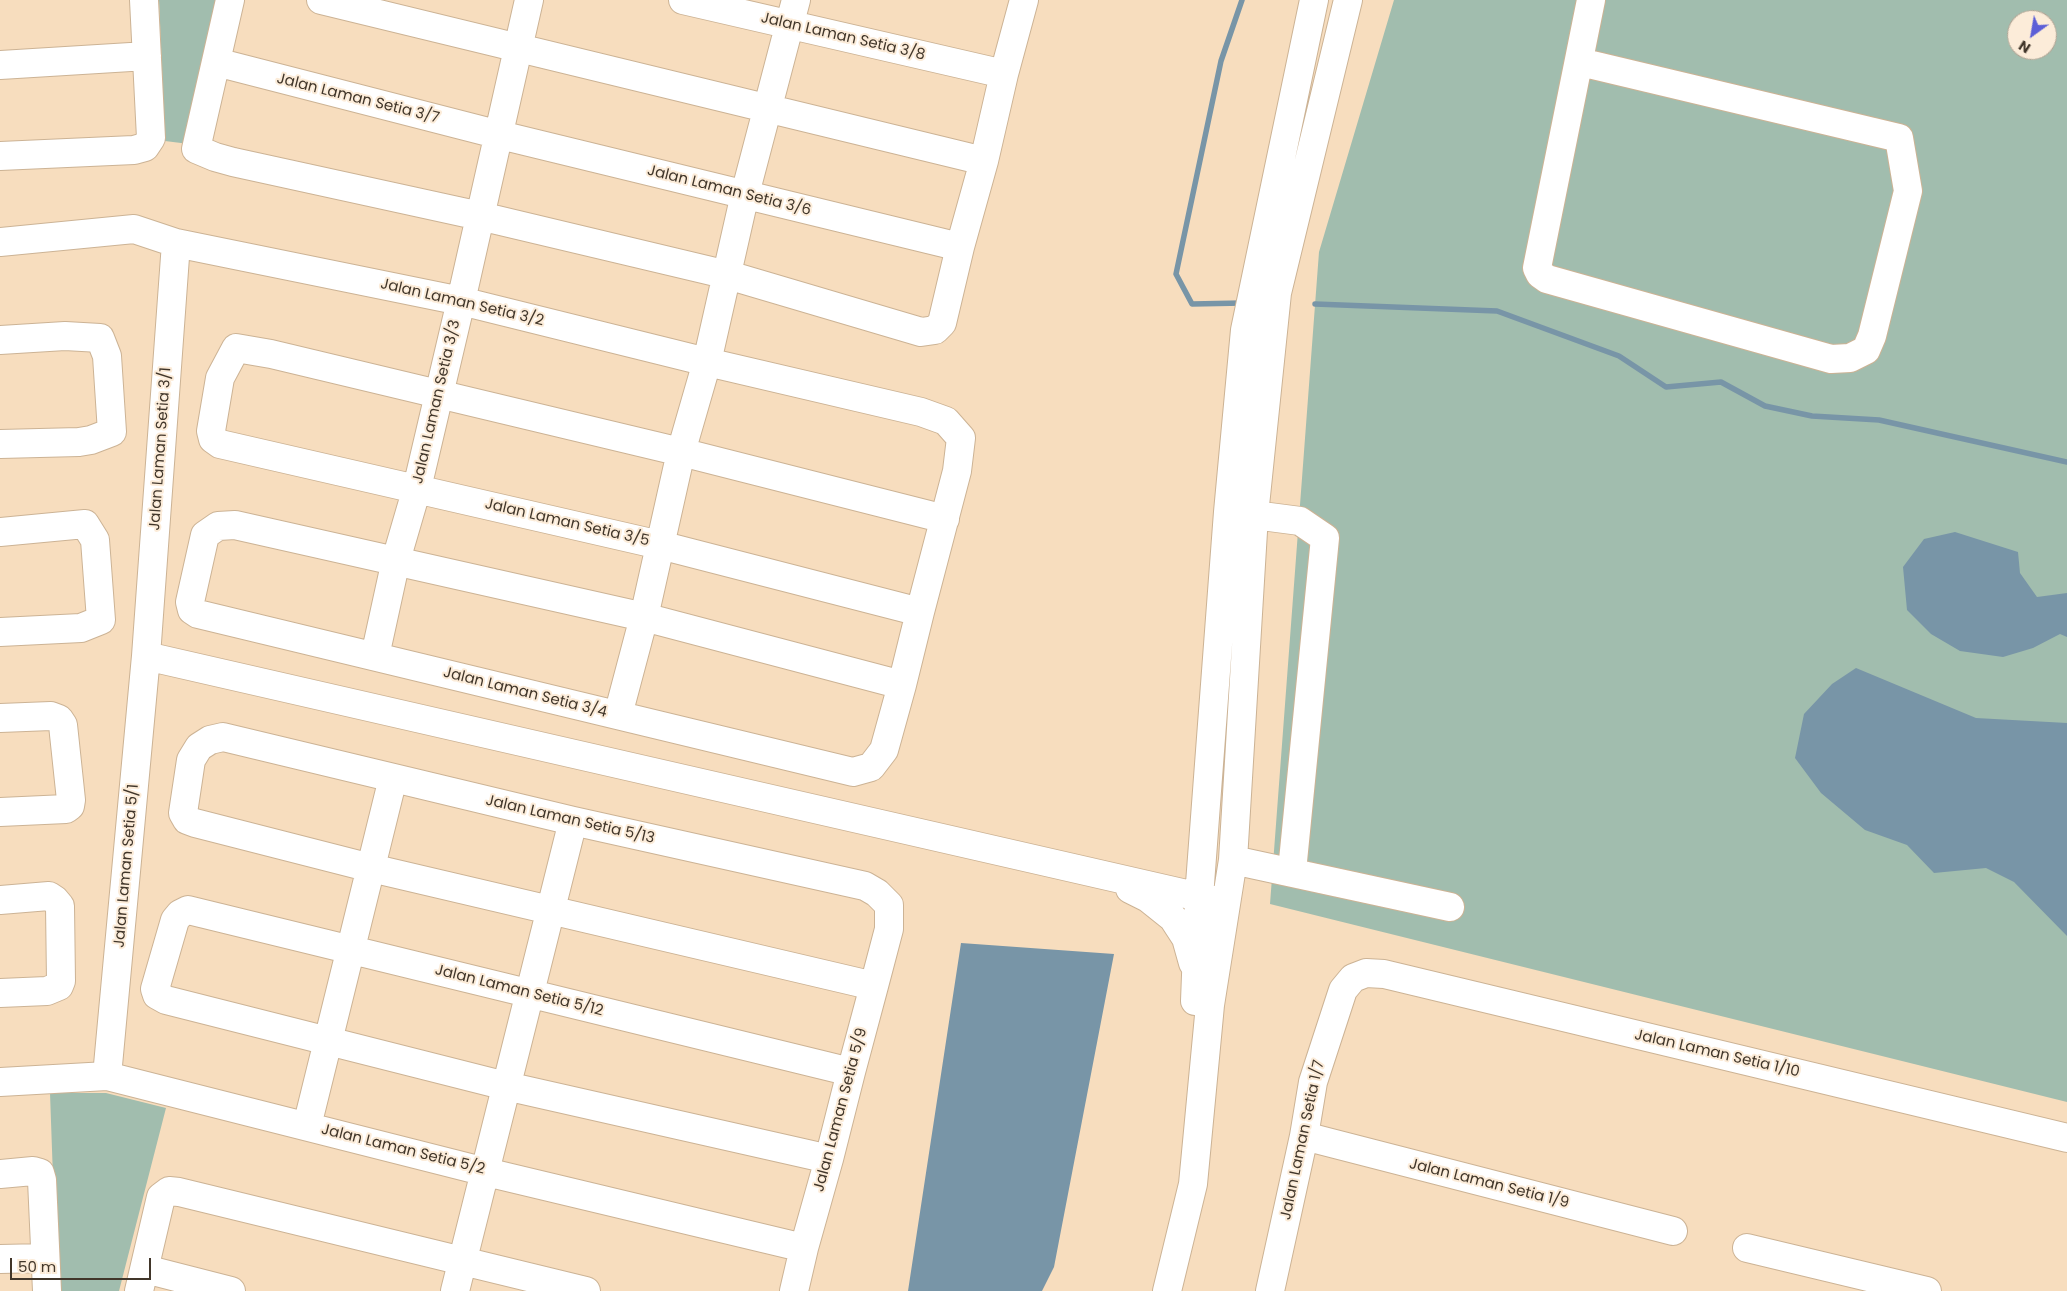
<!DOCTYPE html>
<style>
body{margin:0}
#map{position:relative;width:2067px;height:1291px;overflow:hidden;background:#f7ddbe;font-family:Poppins,sans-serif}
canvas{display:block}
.north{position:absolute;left:2007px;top:10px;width:50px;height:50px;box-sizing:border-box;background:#fcecd9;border:1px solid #b1a393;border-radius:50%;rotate:212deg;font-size:14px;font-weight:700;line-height:20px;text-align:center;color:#41362a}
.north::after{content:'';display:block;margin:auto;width:18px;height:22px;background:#5c5fd7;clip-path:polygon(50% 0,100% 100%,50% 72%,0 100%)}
.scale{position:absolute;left:10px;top:1258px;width:141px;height:22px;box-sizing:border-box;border:2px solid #41362a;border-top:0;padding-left:6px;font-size:15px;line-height:18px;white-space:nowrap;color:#41362a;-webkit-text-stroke:4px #fcecd9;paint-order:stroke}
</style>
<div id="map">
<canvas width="2067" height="1291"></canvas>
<div class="north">N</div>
<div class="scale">50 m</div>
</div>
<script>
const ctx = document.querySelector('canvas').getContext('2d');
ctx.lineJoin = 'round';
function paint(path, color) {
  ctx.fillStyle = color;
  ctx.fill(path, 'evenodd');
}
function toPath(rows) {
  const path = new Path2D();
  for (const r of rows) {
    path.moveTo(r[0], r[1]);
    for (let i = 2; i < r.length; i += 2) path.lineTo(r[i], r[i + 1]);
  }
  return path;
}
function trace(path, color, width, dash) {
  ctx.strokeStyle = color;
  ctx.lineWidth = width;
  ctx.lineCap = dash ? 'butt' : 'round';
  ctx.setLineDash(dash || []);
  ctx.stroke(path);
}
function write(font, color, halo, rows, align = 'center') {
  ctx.font = font + ' Poppins,sans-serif';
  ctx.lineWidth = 4;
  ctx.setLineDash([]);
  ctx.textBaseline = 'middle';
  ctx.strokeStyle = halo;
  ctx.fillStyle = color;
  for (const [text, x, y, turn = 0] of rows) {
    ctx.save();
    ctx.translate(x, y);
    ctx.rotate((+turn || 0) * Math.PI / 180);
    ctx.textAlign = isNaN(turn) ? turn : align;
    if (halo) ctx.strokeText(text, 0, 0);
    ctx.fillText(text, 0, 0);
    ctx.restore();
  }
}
const green = toPath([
 [159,0,216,0,189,144,165,141],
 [1394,0,2067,0,2067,1102,1270,904,1319,252],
 [2017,20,2047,20,2047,50,2017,50],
 [50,1093,106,1093,166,1108,119,1291,57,1291]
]);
const water = toPath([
 [1955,532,2018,552,2020,573,2037,597,2067,593,2067,637,2060,634,2033,648,2003,657,1960,651,1931,634,1907,610,1903,567,1924,539],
 [1856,668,1976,718,2067,723,2067,936,2014,882,1986,868,1934,873,1907,845,1865,830,1821,793,1795,758,1804,714,1832,684],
 [961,943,1114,954,1054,1267,1042,1291,908,1291]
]);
const stream = toPath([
 [1242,0,1221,61,1176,274,1192,304,1243,303],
 [1315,304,1497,311,1619,356,1666,387,1721,382,1765,406,1812,416,1879,420,2067,462]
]);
const minor = toPath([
 [230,0,196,149,215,157,233,162,480,216,728,275,921,332,935,330,942,323,960,247,984,161,1004,74,1024,0],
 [321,0,984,161],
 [683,0,1004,74],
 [216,62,500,135,960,247],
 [1580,62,1899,138,1908,191,1872,336,1866,350,1850,358,1831,359,1547,279,1540,274,1537,268,1591,0],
 [0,65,147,56],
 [0,156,134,150,145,147,151,138,144,0],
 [0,242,134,229,176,243,461,301,707,362,921,412,946,421,961,438,957,471,920,612,902,685,884,750,871,767,853,772,198,614,192,610,190,602,205,535,218,526,235,525,644,617,902,685],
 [0,340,65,336,100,338,107,356,112,432,91,440,79,442,0,444],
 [1254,515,1300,521,1325,538,1292,871],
 [0,532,85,524,95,540,101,620,81,628,0,632],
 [920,612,660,545,220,444,213,439,211,431,220,378,236,348,271,354,681,452,945,519],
 [146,656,1217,901],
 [375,656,396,560,417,488,461,301,529,0],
 [618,715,644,617,681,452,707,362,745,194,796,0],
 [0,718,51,716,59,719,63,725,71,800,70,806,66,809,0,812],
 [1233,860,1450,907],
 [1130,889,1148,898,1173,918,1186,938,1193,963],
 [0,900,49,896,55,900,60,906,61,981,59,986,47,991,0,993],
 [1195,1001,1199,897,1228,512,1245,330,1314,0],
 [107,1076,146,656,176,243],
 [0,1082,107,1076,486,1172,804,1248],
 [307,1126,393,778],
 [1304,1136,1673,1231],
 [829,1159,506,1086,166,1000,157,995,155,989,175,920,180,914,188,910,851,1072],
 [0,1174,33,1171,40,1173,42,1180,47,1291],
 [1747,1248,1927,1291],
 [0,1259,44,1258],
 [145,1269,231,1291],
 [139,1291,161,1197,169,1191,179,1192,586,1291],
 [455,1291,573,821],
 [794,1291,804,1248,829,1159,851,1072,874,986,889,929,889,905,877,893,865,886,573,821,223,737,210,740,199,747,191,760,183,813,187,820,195,823,371,868,874,986],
 [1167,1291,1193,1184,1210,1005,1233,860,1254,515,1277,293,1348,0],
 [1270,1291,1304,1136,1313,1082,1343,990,1353,978,1366,973,1384,974,2067,1138]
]);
const streetNames = [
 ["Jalan Laman Setia 3/8",843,37,13],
 ["Jalan Laman Setia 3/7",358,99,14],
 ["Jalan Laman Setia 3/6",729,191,14],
 ["Jalan Laman Setia 3/2",462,303,13],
 ["Jalan Laman Setia 3/3",437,402,-77],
 ["Jalan Laman Setia 3/1",161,449,-86],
 ["Jalan Laman Setia 3/5",567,523,13],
 ["Jalan Laman Setia 3/4",525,693,14],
 ["Jalan Laman Setia 5/13",570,820,13],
 ["Jalan Laman Setia 5/1",127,866,-85],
 ["Jalan Laman Setia 5/12",519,991,14],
 ["Jalan Laman Setia 1/10",1717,1054,13],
 ["Jalan Laman Setia 5/9",841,1110,-75],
 ["Jalan Laman Setia 1/7",1303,1140,-78],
 ["Jalan Laman Setia 5/2",403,1150,14],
 ["Jalan Laman Setia 1/9",1489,1184,14]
];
paint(green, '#a1bdae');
paint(water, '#7895a7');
trace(stream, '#7895a7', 5.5);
trace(minor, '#ccb395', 30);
trace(minor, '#fff', 28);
write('15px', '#41362a', '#fcecd9', streetNames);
</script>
